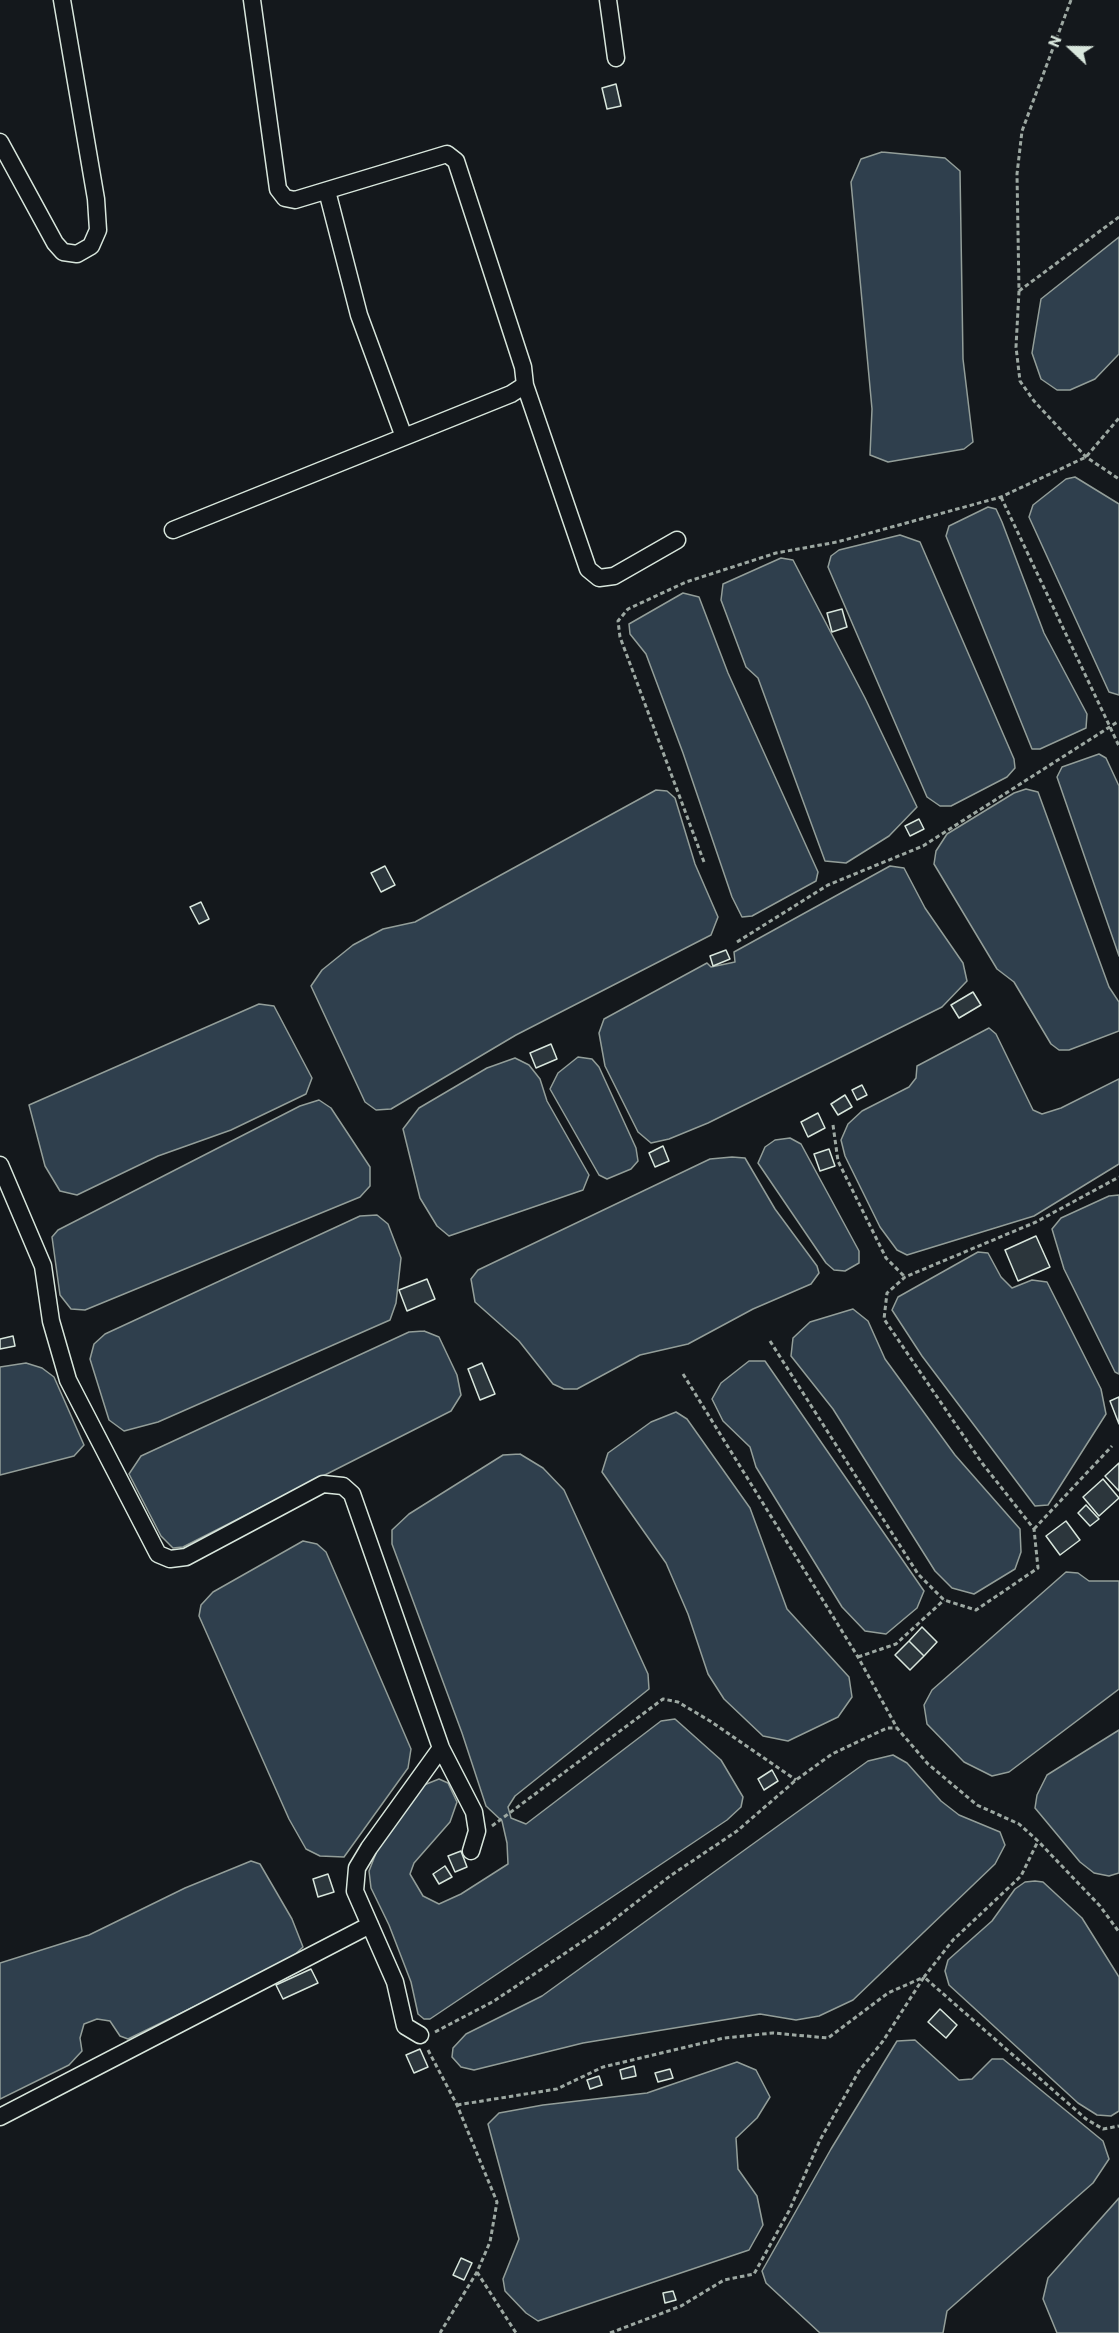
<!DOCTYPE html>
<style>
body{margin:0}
#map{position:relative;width:1119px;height:2333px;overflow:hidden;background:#14181c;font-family:Barlow,sans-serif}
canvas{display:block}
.north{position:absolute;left:1041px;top:18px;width:60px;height:60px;-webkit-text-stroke:4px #14181c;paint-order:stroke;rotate:292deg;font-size:16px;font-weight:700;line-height:24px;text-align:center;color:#d8e6dc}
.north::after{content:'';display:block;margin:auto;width:21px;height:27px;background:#d8e6dc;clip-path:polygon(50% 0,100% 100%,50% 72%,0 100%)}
</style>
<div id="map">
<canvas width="1119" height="2333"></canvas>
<div class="north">N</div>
</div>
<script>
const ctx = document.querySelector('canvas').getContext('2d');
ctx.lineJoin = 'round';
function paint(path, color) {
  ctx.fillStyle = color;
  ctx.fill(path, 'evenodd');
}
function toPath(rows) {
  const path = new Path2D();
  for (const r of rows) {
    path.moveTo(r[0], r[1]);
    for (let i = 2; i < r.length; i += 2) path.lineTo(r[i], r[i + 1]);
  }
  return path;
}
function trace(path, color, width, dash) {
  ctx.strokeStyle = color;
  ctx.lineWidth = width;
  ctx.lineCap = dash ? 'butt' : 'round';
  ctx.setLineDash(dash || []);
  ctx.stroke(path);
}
const water = toPath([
 [882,152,945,158,960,171,963,359,973,442,964,449,888,462,870,455,872,409,851,182,861,159,882,152],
 [1119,237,1119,354,1095,379,1070,390,1057,390,1041,379,1032,353,1041,299,1119,237],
 [1075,477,1119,504,1119,695,1109,692,1029,517,1033,505,1066,479,1075,477],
 [988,507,996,509,1002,522,1044,633,1087,714,1086,728,1040,749,1032,749,946,536,949,526,988,507],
 [900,535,920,542,1014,759,1015,768,1007,777,951,806,940,806,927,797,828,567,831,556,839,550,900,535],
 [781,558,793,560,865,698,917,807,889,836,846,863,825,861,758,678,746,667,721,600,723,584,781,558],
 [683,593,699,597,728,673,818,872,816,881,752,916,742,917,732,897,683,753,646,654,630,634,629,624,683,593],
 [1099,754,1106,758,1119,786,1119,956,1057,777,1062,767,1099,754],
 [1026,789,1038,792,1109,987,1119,1002,1119,1031,1069,1050,1059,1050,1051,1044,1014,982,997,969,934,864,936,851,947,834,1014,793,1026,789],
 [656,790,667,791,675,798,695,864,718,917,711,935,516,1035,391,1109,376,1110,365,1102,311,986,322,970,353,945,383,929,415,922,656,790],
 [890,866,904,868,925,908,963,963,967,981,942,1007,708,1123,669,1139,651,1143,638,1132,605,1066,599,1033,604,1019,707,963,711,967,735,962,734,952,890,866],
 [259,1004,274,1006,312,1078,306,1094,231,1130,158,1156,77,1195,60,1191,45,1166,29,1105,259,1004],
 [989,1028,996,1034,1033,1110,1042,1114,1061,1108,1119,1079,1119,1164,1034,1216,907,1255,897,1250,880,1227,845,1156,841,1140,848,1124,862,1111,909,1087,916,1078,917,1066,989,1028],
 [578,1057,592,1059,599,1067,636,1148,638,1161,631,1169,607,1179,599,1175,550,1089,558,1073,578,1057],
 [515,1058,529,1065,540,1079,547,1101,589,1175,583,1190,449,1236,437,1226,420,1198,403,1129,419,1108,487,1068,515,1058],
 [319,1100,331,1108,370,1167,370,1186,360,1197,85,1310,71,1309,60,1295,52,1237,58,1230,300,1106,319,1100],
 [790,1138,801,1144,859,1251,859,1263,845,1271,834,1270,826,1263,758,1163,765,1147,775,1140,790,1138],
 [732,1157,745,1158,775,1209,817,1266,819,1273,811,1284,753,1309,688,1344,640,1355,577,1389,564,1389,553,1384,519,1341,475,1302,471,1279,478,1270,710,1159,732,1157],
 [1119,1195,1119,1374,1115,1372,1064,1269,1052,1229,1061,1218,1109,1196,1119,1195],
 [377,1215,388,1224,401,1258,396,1303,390,1320,158,1422,124,1431,109,1420,90,1359,94,1344,105,1334,360,1216,377,1215],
 [978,1252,988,1253,1001,1277,1012,1288,1032,1280,1047,1282,1101,1389,1106,1414,1048,1505,1035,1506,922,1356,892,1310,898,1297,978,1252],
 [853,1309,868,1321,885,1359,955,1455,1020,1529,1021,1552,1015,1569,974,1594,952,1588,935,1571,833,1409,791,1356,793,1338,810,1322,853,1309],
 [424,1331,439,1337,457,1375,461,1395,451,1411,183,1547,173,1548,161,1536,129,1474,141,1456,409,1332,424,1331],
 [749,1361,765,1361,924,1591,917,1608,886,1634,865,1631,842,1607,756,1467,750,1447,723,1421,712,1399,721,1383,749,1361],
 [26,1363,42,1368,54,1377,84,1445,74,1456,0,1475,0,1367,26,1363],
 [676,1412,687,1419,750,1508,787,1609,849,1677,852,1697,838,1717,788,1741,763,1736,724,1699,708,1674,688,1614,666,1563,602,1472,608,1453,651,1422,676,1412],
 [520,1454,543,1468,564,1490,648,1674,649,1689,515,1796,508,1807,511,1818,526,1824,661,1721,675,1719,721,1760,743,1797,741,1807,727,1820,430,2019,424,2019,418,2014,411,1982,389,1925,371,1888,369,1871,378,1848,424,1785,439,1779,448,1783,457,1802,450,1822,414,1863,410,1874,423,1896,439,1904,461,1894,508,1864,507,1843,502,1821,486,1806,462,1733,392,1544,392,1530,409,1514,503,1455,520,1454],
 [303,1541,317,1544,326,1552,411,1749,408,1768,344,1857,320,1856,306,1849,289,1819,199,1616,201,1605,213,1592,303,1541],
 [1066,1572,1078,1573,1089,1581,1119,1581,1119,1689,1009,1772,992,1776,964,1762,927,1724,924,1705,932,1690,1066,1572],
 [1119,1730,1119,1873,1109,1876,1094,1873,1080,1862,1035,1808,1037,1795,1047,1775,1119,1730],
 [893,1755,907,1763,941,1801,959,1815,1000,1832,1005,1845,995,1864,853,2000,819,2016,796,2020,760,2014,583,2043,474,2070,461,2067,452,2057,453,2048,466,2034,542,1996,868,1761,893,1755],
 [251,1861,260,1864,292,1919,303,1947,288,1961,128,2039,120,2036,110,2021,97,2019,84,2024,80,2038,82,2051,69,2065,0,2099,0,1963,89,1935,185,1888,251,1861],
 [1035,1881,1043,1882,1082,1918,1119,1977,1119,2111,1111,2116,1097,2115,1078,2103,949,1985,945,1971,948,1960,992,1921,1015,1889,1025,1882,1035,1881],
 [915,2040,959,2080,972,2079,992,2059,1003,2059,1103,2141,1109,2159,1093,2183,947,2311,943,2333,820,2333,766,2283,762,2271,831,2149,897,2041,915,2040],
 [737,2062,756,2070,770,2097,757,2118,736,2138,738,2169,757,2196,763,2225,749,2250,538,2321,526,2313,505,2291,503,2279,519,2239,488,2124,499,2113,543,2105,647,2093,737,2062],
 [1119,2198,1119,2333,1057,2333,1043,2299,1048,2278,1119,2198]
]);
const building = toPath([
 [616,84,621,106,607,109,602,88,616,84],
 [842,609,847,627,832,632,827,613,842,609],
 [919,819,924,829,910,836,905,826,919,819],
 [385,866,395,885,381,892,371,873,385,866],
 [201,902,209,919,199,924,190,907,201,902],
 [726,950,730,959,713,966,710,956,726,950],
 [973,992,981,1005,959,1018,951,1005,973,992],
 [551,1044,557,1059,536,1068,530,1053,551,1044],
 [862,1085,867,1095,857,1100,852,1090,862,1085],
 [845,1095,852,1107,838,1115,831,1104,845,1095],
 [818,1113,825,1128,808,1137,801,1122,818,1113],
 [663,1146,669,1161,655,1167,649,1153,663,1146],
 [829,1149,835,1166,820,1171,814,1154,829,1149],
 [1036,1236,1050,1267,1018,1281,1005,1250,1036,1236],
 [427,1279,435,1299,407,1311,399,1290,427,1279],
 [13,1336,15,1346,0,1349,0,1339,13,1336],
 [482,1363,495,1394,480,1400,468,1369,482,1363],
 [1119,1397,1119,1424,1110,1401,1119,1397],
 [1119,1463,1119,1491,1105,1476,1119,1463],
 [1103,1479,1119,1498,1099,1516,1083,1497,1103,1479],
 [1086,1505,1099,1519,1090,1526,1078,1513,1086,1505],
 [1066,1521,1080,1540,1060,1555,1046,1536,1066,1521],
 [922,1627,937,1642,924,1656,909,1641,922,1627],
 [909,1641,924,1656,910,1670,895,1655,909,1641],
 [772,1770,778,1781,764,1790,758,1779,772,1770],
 [461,1851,467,1867,455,1872,448,1856,461,1851],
 [445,1866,452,1877,439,1884,433,1874,445,1866],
 [328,1874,334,1892,318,1897,313,1879,328,1874],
 [311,1969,318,1983,283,1999,276,1985,311,1969],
 [940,2009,957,2025,946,2038,928,2022,940,2009],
 [420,2049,428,2067,414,2073,406,2055,420,2049],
 [634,2066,636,2076,622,2079,620,2070,634,2066],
 [670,2069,673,2078,658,2082,655,2073,670,2069],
 [599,2076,602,2085,590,2089,587,2080,599,2076],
 [461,2258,472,2263,464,2280,453,2275,461,2258],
 [673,2291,676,2300,665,2303,663,2293,673,2291]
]);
const path = toPath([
 [1071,0,1022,131,1017,174,1019,291,1016,347,1020,381,1034,401,1086,457,1119,479],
 [1019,291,1119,217],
 [1001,497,1119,746],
 [704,862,620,637,618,621,628,609,686,582,776,553,837,542,1001,497,1086,457,1119,418],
 [737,942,828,885,923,846,1119,721],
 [833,1125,838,1161,886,1258,905,1277],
 [770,1341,918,1574,944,1600,976,1610,1038,1568,1034,1529,982,1463,884,1319,887,1293,905,1277,1036,1222,1119,1177],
 [683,1374,858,1657,897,1728,928,1764,977,1805,1019,1824,1038,1841,1100,1906,1119,1932],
 [1034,1529,1112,1446],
 [858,1657,896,1644,944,1600],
 [492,1826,663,1699,678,1702,710,1721,796,1780],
 [435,2032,494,2001,607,1925,670,1876,737,1831,796,1780,832,1754,887,1728,897,1728],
 [428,2050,457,2105,497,2202,490,2242,477,2272,440,2333],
 [457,2105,557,2089,603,2067,724,2038,773,2033,828,2038,888,1993,924,1977,953,1940,1021,1876,1038,1841],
 [477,2272,516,2333],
 [610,2333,681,2306,724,2280,754,2274,789,2211,820,2140,859,2071,883,2041,924,1977,1086,2119,1103,2129,1119,2126]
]);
const street = toPath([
 [608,0,616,58],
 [0,142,55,243,63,252,77,254,91,246,98,230,96,199,62,0],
 [327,191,359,315,404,437],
 [525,385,588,569,599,578,614,576,677,540],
 [173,530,511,394,525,385,523,367,456,161,447,154,295,200,285,198,278,189,252,0],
 [0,1165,43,1266,51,1321,68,1380,158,1554,170,1559,186,1557,323,1484,343,1486,352,1494,441,1748,474,1812,477,1831,471,1851],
 [420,2035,405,2026,395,1982,355,1891,357,1868,369,1848,441,1748],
 [0,2117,370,1925]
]);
paint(water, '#2f3f4d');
trace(water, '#939e99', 1.5);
paint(building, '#2c363c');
trace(building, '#d8e6dc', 1.5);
trace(street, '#d8e6dc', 19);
trace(path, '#9da8a2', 3, [4.5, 3]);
trace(street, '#14181c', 16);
</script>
